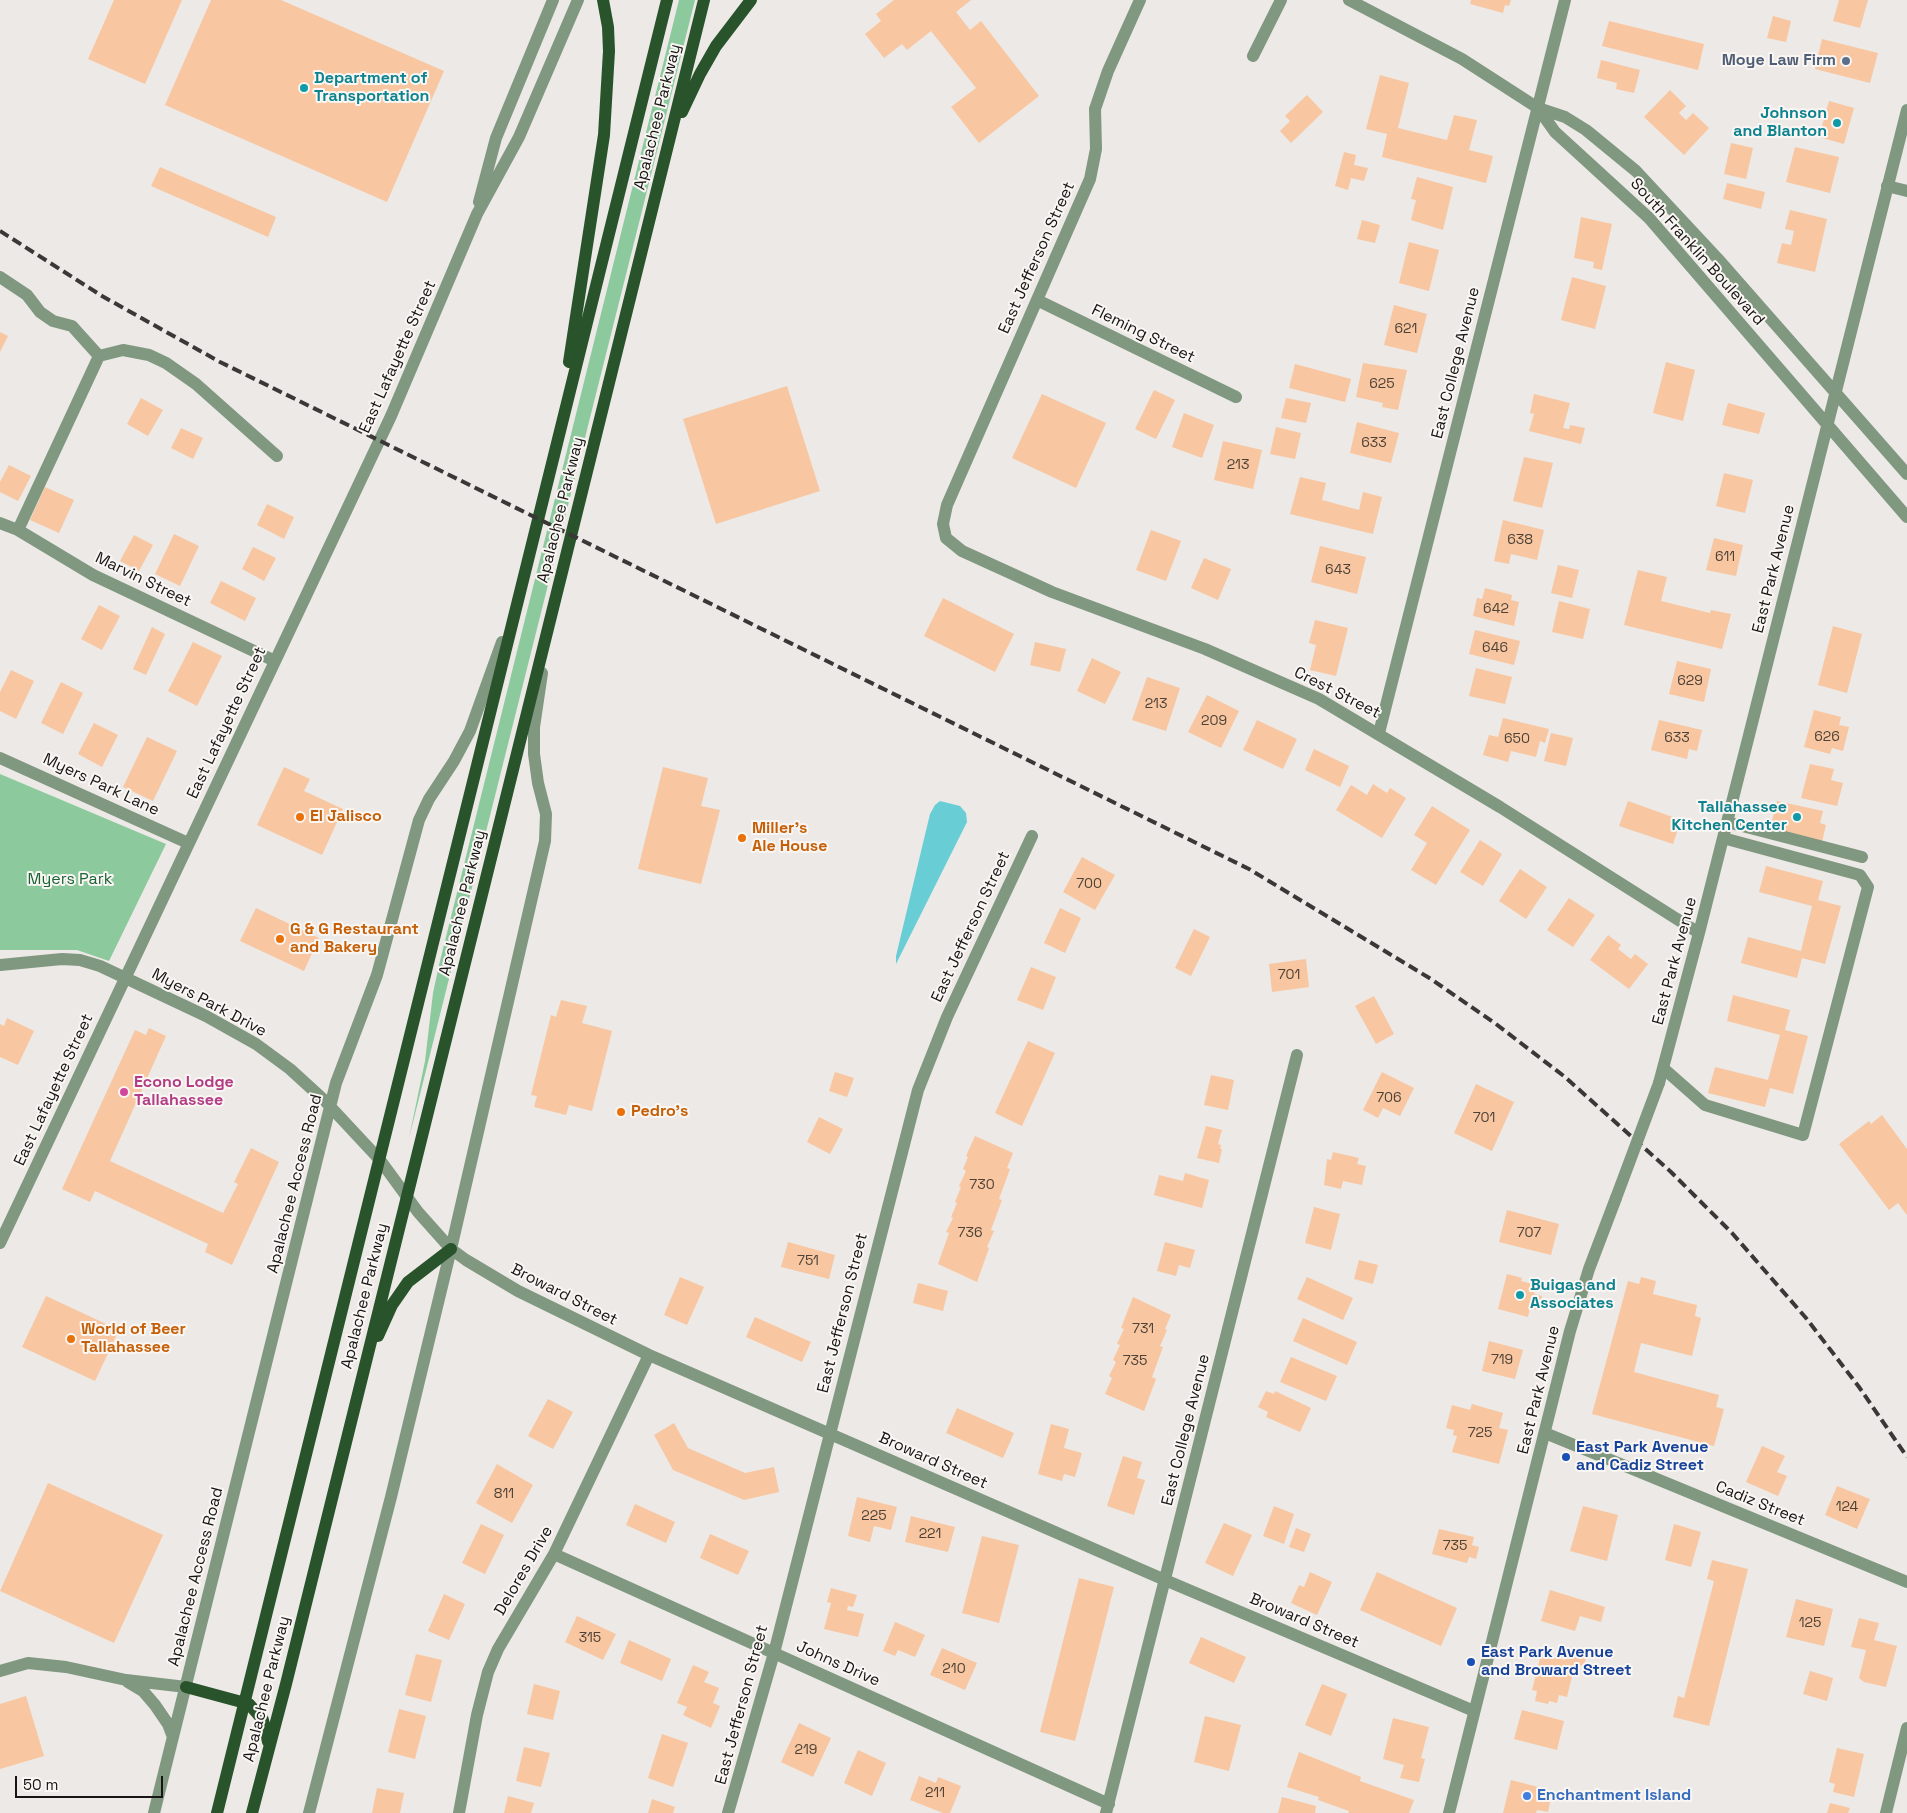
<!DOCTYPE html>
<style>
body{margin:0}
#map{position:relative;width:1907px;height:1813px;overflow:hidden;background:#ece9e6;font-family:"Space Grotesk",sans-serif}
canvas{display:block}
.scale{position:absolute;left:15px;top:1776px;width:148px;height:22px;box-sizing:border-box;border:2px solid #161514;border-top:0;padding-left:6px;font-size:15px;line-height:18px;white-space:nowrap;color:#161514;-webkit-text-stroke:4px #faf6f3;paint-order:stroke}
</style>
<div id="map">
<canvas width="1907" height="1813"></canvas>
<div class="scale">50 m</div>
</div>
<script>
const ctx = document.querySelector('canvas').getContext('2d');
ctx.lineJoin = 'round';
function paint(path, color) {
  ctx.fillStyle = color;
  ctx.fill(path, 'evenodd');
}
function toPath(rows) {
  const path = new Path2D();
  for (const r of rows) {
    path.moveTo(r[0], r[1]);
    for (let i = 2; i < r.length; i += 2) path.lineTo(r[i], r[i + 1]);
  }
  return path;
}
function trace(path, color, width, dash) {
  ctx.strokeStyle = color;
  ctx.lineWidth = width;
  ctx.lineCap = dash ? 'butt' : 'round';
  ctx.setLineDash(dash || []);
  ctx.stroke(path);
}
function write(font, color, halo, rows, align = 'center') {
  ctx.font = font + ' "Space Grotesk",sans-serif';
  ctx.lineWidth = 4;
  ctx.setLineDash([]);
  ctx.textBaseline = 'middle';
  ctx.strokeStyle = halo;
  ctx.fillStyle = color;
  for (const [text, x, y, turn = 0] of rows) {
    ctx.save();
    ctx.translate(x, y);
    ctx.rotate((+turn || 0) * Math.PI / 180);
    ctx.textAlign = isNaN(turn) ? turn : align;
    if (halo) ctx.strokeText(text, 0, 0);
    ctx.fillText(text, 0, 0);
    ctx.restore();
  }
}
const green = toPath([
 [679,0,695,0,409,1138,425,1061,433,993,439,965],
 [0,774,166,844,109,961,77,950,0,950]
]);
const water = toPath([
 [940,801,960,806,966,813,967,822,896,964,896,956,930,814,935,805]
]);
const building = toPath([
 [114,0,182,0,145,84,88,59],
 [211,0,281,0,444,71,387,202,165,105],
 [894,0,971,0,956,12,970,30,981,21,1039,96,979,143,951,107,976,88,931,31,907,50,902,44,884,58,865,34,881,21,876,14],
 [1471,0,1511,0,1509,6,1505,5,1503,13,1470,4],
 [1839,0,1868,0,1860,28,1833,21],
 [1773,16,1791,21,1786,42,1767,38],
 [1609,21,1704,44,1698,70,1602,46],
 [1822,39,1878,53,1870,83,1815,69],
 [1601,60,1640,70,1634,93,1616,89,1617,83,1597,78],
 [1380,75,1409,83,1398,128,1447,140,1454,115,1477,120,1469,150,1493,156,1486,183,1382,157,1387,134,1366,129],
 [1670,90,1686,106,1679,113,1686,120,1693,113,1709,128,1684,155,1644,117],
 [1307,95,1323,112,1291,143,1280,131,1290,121,1285,116],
 [1829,101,1854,108,1844,144,1819,137],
 [1731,143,1753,148,1746,179,1724,174],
 [1795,147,1839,157,1830,193,1786,182],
 [1344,152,1356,155,1354,165,1368,168,1364,181,1351,178,1348,190,1335,186],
 [160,167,276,217,268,237,151,186],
 [1417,177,1453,187,1443,230,1411,220,1416,200,1411,199],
 [1727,183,1765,192,1761,209,1723,199],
 [1790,210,1827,219,1815,272,1777,263,1782,243,1791,245,1794,231,1785,229],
 [1581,217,1612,224,1602,270,1593,268,1594,262,1574,258],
 [1362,220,1380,225,1375,243,1357,239],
 [1409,242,1439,250,1429,291,1399,283],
 [1572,277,1606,286,1595,329,1561,320],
 [1394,305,1427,314,1417,353,1384,345],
 [0,332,8,336,0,352],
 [1666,362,1695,370,1683,421,1653,413],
 [1363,363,1407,370,1398,410,1382,407,1383,403,1356,397],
 [1295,364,1351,379,1345,402,1289,388],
 [787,386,820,491,716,524,683,419],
 [1154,390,1175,400,1156,439,1135,429],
 [1042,394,1106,423,1076,488,1012,458],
 [1534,394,1570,403,1563,428,1569,429,1570,425,1585,428,1581,444,1529,431,1534,414,1530,413],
 [141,398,163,410,148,436,127,424],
 [1286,398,1311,403,1306,423,1281,418],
 [1728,403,1765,413,1759,434,1722,425],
 [1184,413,1214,425,1202,458,1172,447],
 [1357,422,1399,433,1391,463,1350,453],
 [1276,427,1301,433,1295,459,1270,454],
 [181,428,203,438,193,459,171,448],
 [1223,441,1262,450,1253,489,1214,480],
 [1524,457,1553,463,1542,508,1513,501],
 [9,465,31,476,18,501,0,492,0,482],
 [1724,473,1753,480,1745,513,1716,506],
 [1300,477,1326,483,1322,500,1359,510,1363,492,1382,497,1373,534,1290,514],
 [45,487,74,500,59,533,30,520],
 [267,504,294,517,284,539,257,525],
 [1503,520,1544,530,1537,560,1511,554,1509,564,1494,561],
 [1151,530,1181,541,1166,581,1136,570],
 [174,534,199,546,180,586,155,574],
 [134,535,153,545,139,571,120,561],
 [1714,538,1743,545,1736,576,1706,570],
 [1320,546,1366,557,1357,594,1311,582],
 [253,547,276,558,264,581,242,569],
 [1204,558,1231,569,1218,600,1191,588],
 [1558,565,1579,570,1572,598,1551,593],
 [1638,570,1667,577,1661,601,1710,613,1711,610,1731,614,1722,649,1624,625],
 [221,581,256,598,245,621,210,603],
 [1485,588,1512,595,1511,600,1519,602,1514,626,1473,616,1477,598,1482,599],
 [943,598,1014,634,995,672,924,636],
 [1559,601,1590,609,1583,639,1552,632],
 [99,605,120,616,102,650,81,639],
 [1315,620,1348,628,1336,676,1310,670,1316,645,1309,643],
 [1833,626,1862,634,1847,693,1818,685],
 [152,627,165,634,146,675,133,669],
 [1475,630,1520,641,1514,665,1469,654],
 [193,642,222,656,197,706,168,691],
 [1035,642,1066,649,1060,672,1030,665],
 [1092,658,1121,672,1105,704,1077,691],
 [1677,661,1711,669,1704,702,1669,694],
 [1476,668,1512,677,1505,704,1469,696],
 [11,670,34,681,16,719,0,711,0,692],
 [1147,677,1180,688,1166,731,1132,720],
 [61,682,83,693,63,734,41,723],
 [1207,695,1239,711,1221,748,1188,732],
 [1814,710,1841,717,1839,725,1849,727,1843,751,1832,748,1830,754,1804,747],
 [1503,718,1549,729,1545,743,1540,741,1536,757,1511,751,1508,762,1483,755,1489,735,1498,737],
 [1257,720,1297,739,1283,769,1243,750],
 [1659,720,1702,730,1697,751,1689,749,1687,759,1651,750],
 [94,723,118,735,102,767,78,754],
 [1551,733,1573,738,1566,766,1544,761],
 [147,737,177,751,153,801,123,787],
 [1314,749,1349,766,1340,787,1305,770],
 [1810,764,1834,769,1831,780,1843,783,1837,806,1801,798],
 [284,767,310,779,304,791,343,809,322,855,257,825],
 [663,767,708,778,701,806,720,810,701,884,638,869],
 [1373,784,1387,793,1390,788,1406,798,1382,838,1336,810,1351,785,1367,795],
 [1628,801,1681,820,1673,844,1619,826],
 [1777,801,1823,811,1820,823,1826,825,1822,842,1770,829],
 [1432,806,1470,830,1436,885,1411,870,1427,843,1414,835],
 [1480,840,1502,854,1483,886,1460,872],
 [1082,857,1115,875,1095,910,1063,892],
 [1766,866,1823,881,1818,900,1841,906,1825,964,1802,958,1797,978,1741,963,1748,937,1801,951,1812,906,1759,892],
 [1520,869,1547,887,1526,919,1499,901],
 [1569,898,1595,915,1573,947,1547,930],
 [256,908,319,938,304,971,240,941],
 [1060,908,1081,918,1065,953,1044,943],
 [1194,929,1210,937,1191,976,1175,968],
 [1608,935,1621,945,1618,949,1631,959,1635,954,1648,964,1629,989,1590,960],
 [1306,959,1309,987,1272,992,1269,964],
 [1031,967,1056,977,1043,1010,1017,1000],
 [1733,995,1790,1010,1785,1030,1808,1036,1793,1094,1770,1088,1765,1107,1708,1093,1715,1067,1768,1080,1780,1035,1727,1021],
 [1374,996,1394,1034,1376,1044,1355,1006],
 [561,1000,587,1006,582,1023,612,1031,592,1111,569,1105,566,1115,534,1107,537,1096,531,1095,551,1015,556,1017],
 [7,1018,34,1031,18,1065,0,1057,0,1024,4,1026],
 [149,1028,166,1036,110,1161,223,1213,238,1184,234,1182,251,1148,279,1162,232,1265,205,1252,208,1244,95,1191,90,1202,62,1189,135,1030,146,1035],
 [1028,1041,1055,1053,1022,1126,995,1113],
 [835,1072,854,1078,847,1097,829,1091],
 [1382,1072,1414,1088,1400,1116,1383,1108,1378,1118,1363,1110],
 [1211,1075,1234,1080,1228,1110,1204,1105],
 [1476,1084,1514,1102,1492,1151,1454,1133],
 [1882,1115,1907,1149,1907,1215,1898,1203,1889,1210,1839,1144,1869,1121,1871,1124],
 [819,1117,843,1129,830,1154,807,1142],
 [1206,1126,1222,1130,1218,1144,1221,1145,1220,1149,1222,1149,1219,1163,1197,1158],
 [975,1136,1013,1153,1007,1168,1010,1169,999,1199,1002,1200,991,1230,994,1231,987,1247,989,1248,977,1282,938,1264,949,1233,946,1232,953,1218,951,1217,957,1203,955,1202,961,1187,959,1186,966,1171,963,1169,968,1157,966,1156],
 [1333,1152,1359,1158,1357,1164,1366,1166,1362,1185,1343,1181,1341,1189,1324,1185,1327,1159,1331,1160],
 [1185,1173,1209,1180,1202,1208,1154,1195,1159,1175,1183,1181],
 [1314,1207,1340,1214,1331,1250,1305,1243],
 [1507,1210,1559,1224,1551,1255,1499,1242],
 [788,1242,835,1255,829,1279,781,1267],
 [1165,1242,1195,1250,1190,1268,1179,1265,1176,1276,1157,1271],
 [1359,1260,1378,1265,1373,1284,1354,1279],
 [1507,1274,1522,1278,1521,1281,1536,1285,1534,1294,1542,1296,1538,1310,1530,1308,1528,1317,1498,1309],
 [680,1277,704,1287,687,1325,664,1315],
 [1307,1277,1353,1298,1343,1320,1297,1299],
 [1641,1277,1656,1281,1653,1294,1697,1305,1695,1316,1701,1318,1692,1356,1641,1343,1634,1372,1719,1395,1716,1407,1724,1409,1714,1446,1592,1414,1628,1281,1639,1284],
 [918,1283,948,1291,943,1311,913,1303],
 [46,1296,119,1330,95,1381,22,1347],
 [1133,1297,1171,1315,1165,1329,1167,1330,1160,1346,1163,1347,1152,1377,1156,1379,1144,1411,1105,1394,1112,1378,1109,1376,1116,1362,1113,1360,1120,1345,1117,1344,1124,1329,1121,1328],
 [755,1317,811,1342,802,1362,746,1337],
 [1303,1318,1357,1342,1347,1365,1293,1341],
 [1489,1341,1523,1350,1515,1379,1482,1371],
 [1291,1357,1337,1376,1326,1401,1280,1382],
 [1266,1391,1274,1394,1275,1391,1311,1408,1300,1432,1266,1417,1268,1412,1258,1407],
 [548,1399,573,1412,553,1449,528,1436],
 [1472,1404,1503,1413,1499,1428,1508,1430,1499,1464,1452,1452,1457,1436,1453,1435,1454,1430,1446,1428,1452,1405,1470,1410],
 [957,1408,1014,1433,1003,1458,946,1433],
 [674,1423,688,1448,745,1473,774,1467,779,1492,744,1500,673,1470,654,1435],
 [1051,1424,1069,1429,1064,1448,1082,1453,1075,1477,1064,1474,1062,1481,1038,1474],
 [1762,1446,1785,1456,1777,1472,1787,1476,1778,1496,1746,1482],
 [1123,1456,1142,1462,1137,1478,1145,1480,1134,1515,1107,1506],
 [497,1464,533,1485,512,1523,476,1503],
 [48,1483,163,1535,114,1643,0,1591],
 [1837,1486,1870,1499,1857,1529,1825,1515],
 [857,1497,897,1507,891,1530,874,1526,870,1542,848,1536],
 [635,1504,675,1522,666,1543,626,1525],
 [1274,1506,1294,1514,1284,1544,1263,1536],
 [1583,1506,1618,1515,1607,1561,1570,1551],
 [911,1516,955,1527,948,1552,905,1542],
 [1224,1523,1252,1535,1233,1576,1205,1563],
 [481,1524,504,1535,485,1574,462,1563],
 [1674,1524,1701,1532,1691,1567,1665,1560],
 [1296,1528,1311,1534,1304,1552,1289,1547],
 [1439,1529,1474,1537,1472,1545,1479,1547,1476,1559,1469,1557,1467,1563,1432,1554],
 [710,1534,749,1551,738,1575,700,1558],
 [982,1536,1019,1545,999,1623,962,1613],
 [1712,1560,1748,1569,1709,1726,1673,1717,1678,1696,1684,1698,1714,1581,1707,1579],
 [1310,1572,1332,1582,1317,1615,1291,1603,1299,1585,1304,1587],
 [1377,1572,1457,1608,1441,1646,1360,1610],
 [1079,1578,1114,1587,1075,1741,1040,1732],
 [831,1588,857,1595,853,1607,848,1606,847,1610,864,1614,858,1637,824,1629,831,1603,827,1602],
 [1550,1590,1605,1607,1601,1622,1580,1616,1575,1631,1541,1621],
 [444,1594,465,1604,449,1640,428,1631],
 [1796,1599,1833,1609,1824,1646,1786,1637],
 [577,1616,616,1634,603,1660,565,1642],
 [1859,1618,1879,1623,1874,1640,1897,1646,1886,1687,1864,1682,1859,1678,1866,1650,1851,1647],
 [895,1622,925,1635,915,1657,898,1650,895,1656,883,1651],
 [1201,1637,1246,1657,1234,1683,1189,1663],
 [629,1640,671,1659,662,1681,620,1663],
 [1568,1647,1587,1651,1584,1666,1575,1664,1567,1697,1559,1695,1557,1703,1549,1701,1548,1704,1535,1701,1537,1691,1532,1690,1541,1654,1565,1660],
 [942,1648,977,1663,965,1690,930,1675],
 [416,1654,442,1660,431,1702,405,1695],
 [693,1665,709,1672,704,1682,719,1688,713,1703,720,1706,711,1728,683,1715,687,1707,677,1703],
 [1810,1671,1833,1678,1827,1701,1803,1694],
 [534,1684,560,1691,553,1720,527,1714],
 [1322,1684,1347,1694,1331,1736,1305,1725],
 [26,1696,44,1756,0,1769,0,1704],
 [399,1709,426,1716,415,1759,388,1752],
 [1522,1710,1564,1721,1557,1750,1514,1739],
 [1205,1716,1241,1725,1229,1771,1194,1762],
 [1393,1718,1429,1727,1421,1758,1425,1759,1419,1782,1400,1778,1404,1765,1383,1759],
 [799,1723,831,1738,813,1777,781,1762],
 [662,1734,688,1743,673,1787,648,1778],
 [524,1747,550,1753,541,1787,516,1781],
 [1837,1748,1864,1754,1854,1797,1833,1792,1835,1784,1829,1782],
 [858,1750,886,1763,872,1796,844,1783],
 [1299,1752,1361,1777,1360,1781,1414,1800,1409,1813,1348,1813,1349,1811,1318,1800,1319,1797,1287,1787],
 [919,1776,936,1783,938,1777,961,1786,950,1813,943,1813,910,1800],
 [1511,1780,1542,1788,1541,1795,1551,1797,1548,1812,1537,1810,1536,1813,1503,1813],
 [377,1788,404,1793,400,1813,372,1813],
 [508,1796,534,1803,531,1813,504,1813],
 [1282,1797,1316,1806,1315,1813,1278,1813],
 [652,1799,675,1807,673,1813,648,1813],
 [1830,1803,1850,1808,1848,1813,1827,1813]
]);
const minor = toPath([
 [1140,0,1108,71,1095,109,1096,149,1090,179,947,505,943,524,946,538,962,551,1052,592,1205,649,1319,699,1500,807,1699,933],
 [1349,0,1462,59,1538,108,1555,132,1649,218,1907,517],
 [1253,56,1281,0],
 [1538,108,1565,117,1586,130,1636,171,1718,259,1907,474],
 [1887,186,1907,191],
 [479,202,496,138,553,0],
 [0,277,27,295,40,312,53,321,72,326,99,356,123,350,149,355,166,363,196,384,277,456],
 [1037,300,1236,397],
 [0,523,18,530,93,575,275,661],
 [18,530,99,356],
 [1379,733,1565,0],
 [0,758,188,843],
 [1727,822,1862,857],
 [0,965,62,959,80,960,100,966,206,1016,256,1044,290,1069,325,1101,380,1160,418,1212,451,1249,466,1260,518,1291,649,1355,1165,1580,1474,1711],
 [1663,1068,1705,1105,1803,1135,1868,887,1860,875,1723,838],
 [1659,1083,1699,933,1907,110],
 [0,1243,391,416,477,214,519,137,578,0],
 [1545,1433,1907,1582],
 [554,1554,1109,1804],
 [0,1671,28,1663,66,1667,126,1680,186,1687],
 [128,1682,143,1691,155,1705,168,1724,173,1737],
 [154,1813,336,1083,377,975,419,820,429,799,454,761,470,731,502,642],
 [309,1813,391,1497,451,1249,545,841,546,814,538,783,534,754,534,727,542,673],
 [459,1813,477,1715,488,1672,498,1649,554,1554,649,1355],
 [728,1813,774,1653,918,1090,947,1017,1032,836],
 [1106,1813,1297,1055],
 [1449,1813,1570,1331,1589,1269,1616,1198],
 [1886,1813,1907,1728]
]);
const major = toPath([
 [682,112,700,74,716,46,751,0],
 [569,362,604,135,609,51,608,27,603,0],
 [378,1336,392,1305,408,1282,451,1249],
 [186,1687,249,1704,263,1720,268,1742],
 [217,1813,667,0],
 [252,1813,286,1684,704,0]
]);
const rail = toPath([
 [0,231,102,296,220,362,1249,869,1431,979,1496,1024,1565,1077,1671,1172,1732,1233,1806,1318,1859,1387,1907,1457]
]);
const minorBridge = toPath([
 [1616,1198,1659,1083]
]);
const markers = [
 [1846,61,5,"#5c6f8a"],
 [304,88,5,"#0f9aa8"],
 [1837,123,5,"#0f9aa8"],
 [300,817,5,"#e8710a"],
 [1797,817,5,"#0f9aa8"],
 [742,838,5,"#e8710a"],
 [280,939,5,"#e8710a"],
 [124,1092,5,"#d1479c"],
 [621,1112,5,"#e8710a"],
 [1520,1295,5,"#0f9aa8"],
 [71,1339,5,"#e8710a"],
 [1566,1457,5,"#1a4fb4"],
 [1471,1662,5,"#1a4fb4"],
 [1527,1796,5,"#3f7fe0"]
];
const numberNames = [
 ["621",1406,329],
 ["625",1382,384],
 ["633",1374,443],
 ["213",1238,465],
 ["638",1520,540],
 ["611",1725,557],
 ["643",1338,570],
 ["642",1496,609],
 ["646",1495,648],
 ["629",1690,681],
 ["213",1156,704],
 ["209",1214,721],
 ["626",1827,737],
 ["633",1677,738],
 ["650",1517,739],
 ["700",1089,884],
 ["701",1289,975],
 ["706",1389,1098],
 ["701",1484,1118],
 ["730",982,1185],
 ["736",970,1233],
 ["707",1529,1233],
 ["751",808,1261],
 ["731",1143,1329],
 ["719",1502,1360],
 ["735",1135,1361],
 ["725",1480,1433],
 ["811",504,1494],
 ["124",1847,1507],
 ["225",874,1516],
 ["221",930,1534],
 ["735",1455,1546],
 ["125",1810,1623],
 ["315",590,1638],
 ["210",954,1669],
 ["219",806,1750],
 ["211",935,1793]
];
const serviceNames = [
 ["Moye Law Firm",1836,61]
];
const cultureNames = [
 ["Department of",314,79],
 ["Transportation",314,97],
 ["Johnson",1827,114,"right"],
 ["and Blanton",1827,132,"right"],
 ["Tallahassee",1787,808,"right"],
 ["Kitchen Center",1787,826,"right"],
 ["Buigas and",1530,1286],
 ["Associates",1530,1304]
];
const streetNames = [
 ["Apalachee Parkway",658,117,-76],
 ["South Franklin Boulevard",1697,252,48],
 ["East Jefferson Street",1037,258,-66],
 ["Fleming Street",1143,334,26],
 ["East Lafayette Street",398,357,-66],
 ["East College Avenue",1456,363,-76],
 ["Apalachee Parkway",561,510,-76],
 ["East Park Avenue",1774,569,-76],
 ["Marvin Street",143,580,26],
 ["Crest Street",1337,693,27],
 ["East Lafayette Street",227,723,-65],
 ["Myers Park Lane",101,785,25],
 ["Apalachee Parkway",463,903,-76],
 ["East Jefferson Street",971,927,-65],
 ["East Park Avenue",1675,961,-75],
 ["Myers Park Drive",209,1003,28],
 ["East Lafayette Street",54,1090,-65],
 ["Apalachee Access Road",295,1184,-76],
 ["Broward Street",564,1295,27],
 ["Apalachee Parkway",365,1296,-76],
 ["East Jefferson Street",843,1313,-76],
 ["East Park Avenue",1539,1390,-76],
 ["East College Avenue",1186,1430,-76],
 ["Broward Street",933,1461,24],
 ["Cadiz Street",1760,1504,22],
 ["Delores Drive",524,1571,-60],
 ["Apalachee Access Road",196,1577,-76],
 ["Broward Street",1304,1621,23],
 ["Johns Drive",838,1664,24],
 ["Apalachee Parkway",267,1689,-76],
 ["East Jefferson Street",742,1705,-75]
];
const foodNames = [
 ["El Jalisco",310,817],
 ["Miller's",752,829],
 ["Ale House",752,847],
 ["G & G Restaurant",290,930],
 ["and Bakery",290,948],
 ["Pedro's",631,1112],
 ["World of Beer",81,1330],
 ["Tallahassee",81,1348]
];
const parkNames = [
 ["Myers Park",70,880]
];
const hotelNames = [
 ["Econo Lodge",134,1083],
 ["Tallahassee",134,1101]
];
const transitNames = [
 ["East Park Avenue",1576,1448],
 ["and Cadiz Street",1576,1466],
 ["East Park Avenue",1481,1653],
 ["and Broward Street",1481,1671]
];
const shopNames = [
 ["Enchantment Island",1537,1796]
];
paint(green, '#8cca9d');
paint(water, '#68cdd5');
paint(building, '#f8c7a1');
trace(minor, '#809780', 12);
trace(major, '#29532b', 12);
trace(rail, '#3a3837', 4, [10, 5]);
trace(minorBridge, '#809780', 12);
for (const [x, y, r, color] of markers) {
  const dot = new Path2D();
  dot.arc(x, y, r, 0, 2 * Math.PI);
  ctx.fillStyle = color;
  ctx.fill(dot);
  trace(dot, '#faf6f3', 2);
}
write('14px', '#4e4237', null, numberNames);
write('bold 16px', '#4e5e75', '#faf6f3', serviceNames, 'right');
write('bold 16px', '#0d838f', '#faf6f3', cultureNames, 'left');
write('16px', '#161514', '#faf6f3', streetNames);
write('bold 16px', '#c56008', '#faf6f3', foodNames, 'left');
write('16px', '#1b6337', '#faf6f3', parkNames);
write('bold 16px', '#b23c85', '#faf6f3', hotelNames, 'left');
write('bold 16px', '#164399', '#faf6f3', transitNames, 'left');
write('bold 16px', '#366cbe', '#faf6f3', shopNames, 'left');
</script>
